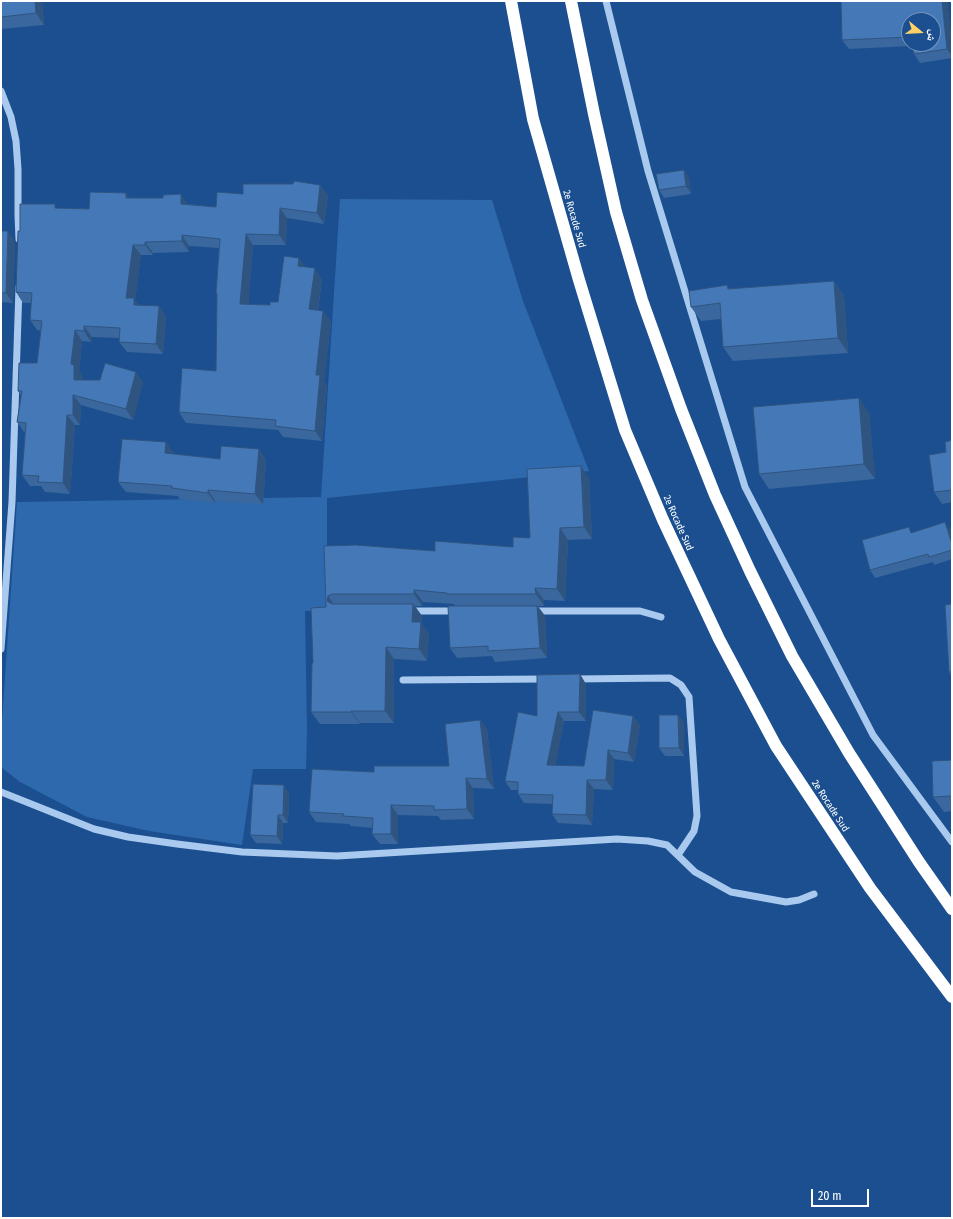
<!DOCTYPE html>
<meta charset="utf-8">
<style>
body{margin:0}
#map{position:relative;width:953px;height:1219px;overflow:hidden;background:#1b4f8f;font-family:"Fira Sans Condensed","Noto Naskh Arabic",sans-serif}
canvas{display:block}
.frame{position:absolute;inset:0;border:2px solid #fff;pointer-events:none}
.north{position:absolute;left:901px;top:12px;width:40px;height:40px;box-sizing:border-box;background:#1b4f8f;border:1px solid #7695bc;border-radius:50%;rotate:108deg;font-size:11px;font-weight:700;line-height:16px;text-align:center;color:#fff}
.north::after{content:'';display:block;margin:auto;width:14px;height:18px;background:#ffd166;clip-path:polygon(50% 0,100% 100%,50% 72%,0 100%)}
.scale{position:absolute;left:811px;top:1189px;width:58px;height:18px;box-sizing:border-box;border:2px solid #fff;border-top:0;padding-left:5px;font-size:12px;line-height:14px;white-space:nowrap;color:#fff;-webkit-text-stroke:3px #1b4f8f;paint-order:stroke}
</style>
<div id="map">
<canvas width="953" height="1219"></canvas>
<div class="frame"></div>
<div class="north">ش</div>
<div class="scale">20 m</div>
</div>
<script>
const ctx = document.querySelector('canvas').getContext('2d');
ctx.lineJoin = 'round';
function paint(path, color) {
  ctx.fillStyle = color;
  ctx.fill(path, 'evenodd');
}
function toPath(rows) {
  const path = new Path2D();
  for (const r of rows) {
    path.moveTo(r[0], r[1]);
    for (let i = 2; i < r.length; i += 2) path.lineTo(r[i], r[i + 1]);
  }
  return path;
}
function trace(path, color, width, dash) {
  ctx.strokeStyle = color;
  ctx.lineWidth = width;
  ctx.lineCap = dash ? 'butt' : 'round';
  ctx.setLineDash(dash || []);
  ctx.stroke(path);
}
function write(font, color, halo, rows, align = 'center') {
  ctx.font = font + ' "Fira Sans Condensed",sans-serif';
  ctx.lineWidth = 4;
  ctx.setLineDash([]);
  ctx.textBaseline = 'middle';
  ctx.strokeStyle = halo;
  ctx.fillStyle = color;
  for (const [text, x, y, turn = 0] of rows) {
    ctx.save();
    ctx.translate(x, y);
    ctx.rotate((+turn || 0) * Math.PI / 180);
    ctx.textAlign = isNaN(turn) ? turn : align;
    if (halo) ctx.strokeText(text, 0, 0);
    ctx.fillText(text, 0, 0);
    ctx.restore();
  }
}
const green = toPath([
 [340,199,492,200,523,301,589,471,327,498,327,611,305,611,307,731,306,769,253,769,242,845,149,831,87,817,20,782,1,767,1,736,17,502,321,497]
]);
const minor = toPath([
 [606,1,648,171,745,487,873,735,952,842],
 [1,91,11,117,16,141,18,169,18,215,19,239],
 [410,611,457,611],
 [532,611,640,611,661,617],
 [1,649,12,502,19,287],
 [573,679,670,678,681,685,689,697,697,816,694,831,678,855],
 [403,680,545,679],
 [1,792,94,829,128,837,177,844,242,852,337,856,617,839,648,841,667,845,695,872,731,892,786,902,799,900,814,894]
]);
const highway = toPath([
 [511,1,533,119,579,280,625,430,663,520,719,639,776,746,870,888,952,997],
 [571,1,594,114,616,212,642,300,681,409,715,495,750,571,792,656,849,753,919,862,952,909]
]);
const wall = toPath([
 [1,1,42,1,44,25,1,29],
 [841,1,952,1,947,1,952,45,952,58,920,63,914,54,912,46,849,49,842,40],
 [909,20,933,44,909,44],
 [684,170,689,178,691,194,664,198,659,190],
 [320,185,328,196,324,224,287,218,286,245,253,245,248,304,270,305,278,302,305,267,322,279,318,310,323,311,331,322,324,381,327,386,322,441,283,437,278,430,186,423,179,412,216,371,217,296,216,293,219,248,189,246,189,252,153,253,153,255,141,255,135,300,139,305,159,306,166,317,163,354,127,352,119,342,120,338,92,337,91,342,82,341,79,371,82,375,82,380,143,382,133,420,81,405,80,425,75,425,70,494,45,492,41,486,30,486,22,475,25,432,24,432,17,422,21,396,18,391,37,363,41,331,37,330,30,320,31,303,23,303,16,292,20,231,58,208,89,209,130,198,216,207,243,194],
 [1,231,15,241,13,303,1,302],
 [834,281,844,296,848,353,733,361,723,347,721,319,701,321,691,307,727,285,729,289],
 [869,413,875,479,769,489,759,474],
 [952,440,952,502,942,504,934,492,946,452],
 [259,449,266,460,263,504,215,501,215,503,179,499,178,496,126,492,118,482,173,452,173,454,220,459],
 [589,478,592,539,568,540,565,601,544,600,544,606,538,606,545,616,547,658,495,662,492,656,457,658,450,648,455,606,454,604,423,602,422,606,415,606,422,616,421,623,429,634,427,661,394,659,394,723,360,723,360,724,320,724,311,712,313,663,326,607,324,546,435,551,513,547,530,538],
 [951,530,952,534,952,559,934,565,933,562,875,578,870,570,913,533],
 [952,604,952,677,949,672],
 [586,684,586,721,564,721,555,765,584,766,633,716,640,725,634,762,614,759,613,790,594,789,592,825,558,823,552,814,552,804,524,803,518,794,518,790,511,790,505,781,537,716],
 [678,715,684,723,684,756,665,756,659,748],
 [480,720,487,730,494,789,473,788,474,819,441,820,438,816,398,815,398,844,380,844,372,834,373,828,351,826,349,824,316,822,309,812,374,772,449,766],
 [952,760,952,811,944,812,933,797],
 [289,793,288,823,283,823,282,844,256,843,250,835]
]);
const shadedWall = toPath([
 [35,1,42,1,44,25,36,13],
 [942,1,947,1,952,45,952,56,947,49],
 [684,170,689,178,691,194,686,186],
 [320,185,328,196,324,224,317,213],
 [126,193,133,203,126,198],
 [181,194,188,205,181,204],
 [280,208,287,218,286,245,279,235],
 [8,231,15,241,13,303,6,293],
 [246,234,253,245,248,315,240,304],
 [182,235,189,246,189,252,182,241],
 [145,242,153,253,153,255,145,245],
 [133,245,141,255,135,300,142,309,134,305,126,298],
 [299,258,307,269,298,266],
 [315,268,322,279,316,320,309,309],
 [834,281,844,296,848,353,838,338],
 [159,306,166,317,163,354,156,344],
 [323,311,331,322,324,381,327,386,322,441,315,431,316,375],
 [84,326,92,337,91,342,84,331],
 [75,330,82,341,79,371,82,375,81,391,74,380,71,364],
 [136,372,143,382,133,420,126,409],
 [73,395,81,405,80,425,73,415],
 [859,398,869,413,875,479,864,464],
 [67,415,75,425,70,494,63,483],
 [166,442,173,452,172,463,165,453],
 [259,449,266,460,263,504,255,494],
 [581,466,589,478,592,539,584,527],
 [208,490,215,501,215,503,208,493],
 [945,522,951,530,952,534,952,544],
 [560,528,568,540,565,601,557,589],
 [535,588,544,600,544,606,536,594],
 [414,590,423,602,422,606,414,594],
 [328,596,336,608,327,601],
 [413,604,422,616,421,623,429,634,427,661,419,649,412,622],
 [537,606,545,616,547,658,540,648],
 [386,647,394,659,394,723,385,711],
 [580,674,586,684,586,721,579,712],
 [351,711,360,723,360,724,351,712],
 [558,712,564,721,554,774,547,765],
 [678,715,684,723,684,756,679,748],
 [633,716,640,725,634,762,628,753],
 [480,720,487,730,494,789,487,779],
 [608,750,614,759,613,790,606,780],
 [466,778,473,788,474,819,467,809],
 [587,780,594,789,592,825,586,815],
 [284,785,289,793,288,823,283,815],
 [391,805,398,815,398,844,391,834],
 [278,815,283,823,282,844,277,836]
]);
const building = toPath([
 [1,1,35,1,36,13,1,17,1,1],
 [841,1,942,1,947,49,914,54,912,44,933,44,933,20,909,20,909,37,842,40,841,1],
 [684,170,686,186,659,190,656,174,684,170],
 [294,181,320,185,317,213,280,208,279,235,246,234,240,304,270,305,270,302,278,302,284,256,299,258,298,266,315,268,309,309,323,311,316,375,320,375,315,431,275,426,276,420,179,412,182,368,216,371,217,293,216,293,220,239,182,235,182,241,145,242,145,245,133,245,126,298,134,298,134,305,159,306,156,344,119,342,120,328,84,326,84,331,75,330,71,364,74,365,74,380,100,380,105,363,136,372,126,409,73,395,73,415,67,415,63,483,38,482,39,476,22,475,26,423,17,422,22,391,18,391,19,363,37,363,42,321,30,320,32,293,16,292,18,231,20,231,20,204,55,204,55,208,89,209,90,192,126,193,126,198,163,198,163,195,181,194,181,204,216,207,217,192,243,194,243,184,293,184,294,181],
 [1,231,8,231,6,293,1,293,1,231],
 [834,281,838,338,723,347,720,303,691,307,689,291,727,285,728,289,834,281],
 [859,398,864,464,759,474,753,407,859,398],
 [122,439,166,442,165,453,220,459,221,446,259,449,255,494,208,490,208,493,172,488,172,486,118,482,122,439],
 [952,440,952,490,934,492,929,455,946,452,945,442,952,440],
 [581,466,584,527,560,528,557,589,535,588,536,594,447,594,447,593,414,590,414,594,332,594,328,596,327,601,332,604,413,604,412,622,421,622,419,649,386,647,385,711,351,711,351,712,311,712,312,663,313,663,311,608,326,607,324,546,356,545,435,551,435,541,513,547,513,537,530,538,527,469,581,466],
 [945,522,952,544,952,550,929,557,928,554,870,570,862,540,909,527,911,533,945,522],
 [952,604,952,672,949,672,945,605,952,604],
 [448,606,537,606,540,648,488,651,488,646,450,648,448,606],
 [580,674,579,712,558,712,547,765,584,766,593,710,633,716,628,753,608,750,606,780,587,780,586,815,552,814,553,795,518,794,518,782,505,781,518,712,537,716,537,675,580,674],
 [659,715,678,715,679,748,659,748,659,715],
 [480,720,487,779,466,778,467,809,434,810,434,806,391,805,391,834,372,834,373,818,343,816,344,814,309,812,312,769,374,772,374,766,449,766,445,724,480,720],
 [952,760,952,796,933,797,932,761,952,760],
 [253,784,284,785,283,815,278,815,277,836,250,835,253,784]
]);
const streetNames = [
 ["2e Rocade Sud",574,219,74],
 ["2e Rocade Sud",678,523,66],
 ["2e Rocade Sud",830,806,57]
];
paint(green, '#2e69ad');
trace(minor, '#a9c9ee', 7);
trace(highway, '#fff', 12);
paint(wall, '#3a679d');
paint(shadedWall, '#305480');
paint(building, '#4478b7');
trace(building, '#305480', 1);
write('10px', '#fff', '#1b4f8f', streetNames);
</script>
